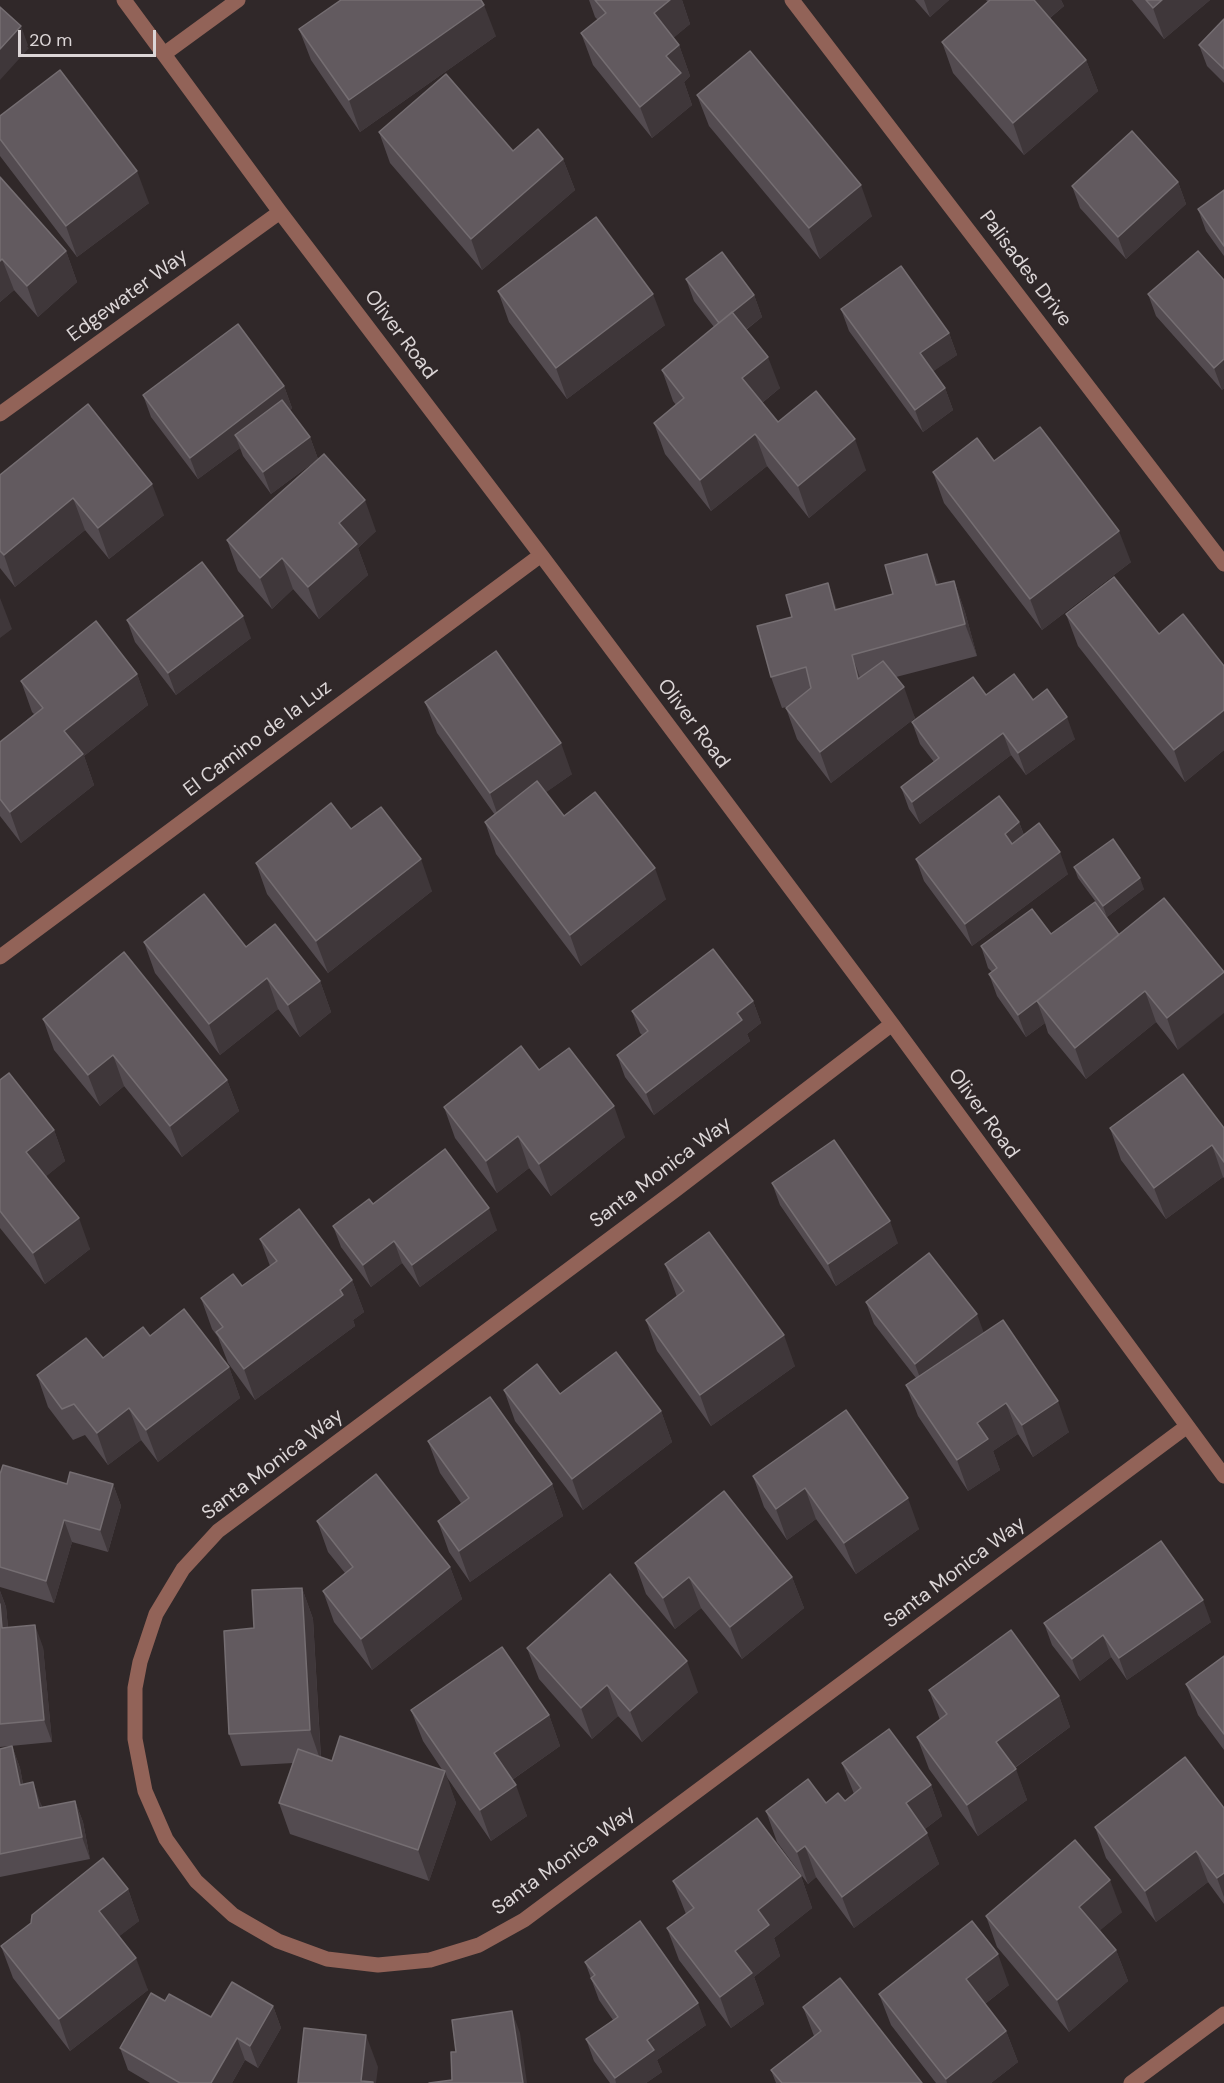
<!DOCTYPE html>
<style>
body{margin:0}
#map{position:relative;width:1224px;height:2083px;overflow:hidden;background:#302829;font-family:"DM Sans",sans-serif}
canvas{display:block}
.scale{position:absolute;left:18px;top:30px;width:138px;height:27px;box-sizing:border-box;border:3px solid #dcd6d7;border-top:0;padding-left:8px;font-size:18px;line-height:21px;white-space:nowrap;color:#dcd6d7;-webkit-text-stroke:4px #302829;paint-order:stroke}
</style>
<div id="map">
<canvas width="1224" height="2083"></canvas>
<div class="scale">20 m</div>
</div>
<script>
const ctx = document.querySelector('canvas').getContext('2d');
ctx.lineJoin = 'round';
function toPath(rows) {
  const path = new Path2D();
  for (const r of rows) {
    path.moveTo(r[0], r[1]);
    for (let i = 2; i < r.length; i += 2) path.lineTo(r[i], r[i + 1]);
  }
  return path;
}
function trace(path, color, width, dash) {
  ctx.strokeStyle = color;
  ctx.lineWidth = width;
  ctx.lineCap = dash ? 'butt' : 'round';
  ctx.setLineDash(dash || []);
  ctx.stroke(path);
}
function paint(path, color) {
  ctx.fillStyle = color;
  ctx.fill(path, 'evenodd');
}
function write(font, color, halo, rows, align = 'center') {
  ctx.font = font + ' "DM Sans",sans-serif';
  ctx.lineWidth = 4.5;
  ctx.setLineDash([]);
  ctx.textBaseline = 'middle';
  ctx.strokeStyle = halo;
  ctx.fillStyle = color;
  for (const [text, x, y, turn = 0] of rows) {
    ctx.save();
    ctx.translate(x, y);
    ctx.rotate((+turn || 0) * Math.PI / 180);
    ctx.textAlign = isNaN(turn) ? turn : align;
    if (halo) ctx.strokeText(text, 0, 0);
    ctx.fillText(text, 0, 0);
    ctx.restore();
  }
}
const minor = toPath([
 [124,0,280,212,541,555,892,1024,1224,1476],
 [792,0,1224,564],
 [164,54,238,0],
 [0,414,280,212],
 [0,957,541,555],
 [892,1024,674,1191,218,1531,183,1569,156,1614,140,1662,135,1688,135,1739,145,1791,166,1839,196,1881,233,1915,278,1941,327,1959,378,1965,430,1960,479,1945,524,1920,1186,1427],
 [1131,2083,1224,2014]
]);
const wall = toPath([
 [589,0,682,0,690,24,673,38,679,45,690,76,684,82,692,105,652,138,593,65,581,33,598,20,595,17],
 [915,0,949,0,930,17],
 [986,0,1061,0,1064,6,1050,18,1086,60,1098,91,1024,155,953,73,942,42,988,2],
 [1132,0,1210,0,1164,39],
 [1224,19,1224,83,1207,66,1199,45],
 [299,29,496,36,360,132,311,60],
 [697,95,872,216,820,259,709,126],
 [0,116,149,203,77,257,0,156],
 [379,132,513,151,563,159,575,190,482,270,390,163],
 [0,177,66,251,77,282,38,317,14,290,0,302],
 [1178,182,1186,204,1126,259,1080,208,1072,186],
 [1224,190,1224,256,1206,231,1198,209],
 [686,279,754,295,762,317,746,330,780,388,762,403,778,422,866,470,809,518,767,466,711,511,665,454,654,423,676,405,673,401,662,370,714,327,694,301],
 [1224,280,1224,388,1222,390,1156,316,1148,294],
 [498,291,665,325,567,399,509,322],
 [841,309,949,333,957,355,933,371,945,388,953,410,923,432,849,331],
 [284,386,292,408,290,410,310,437,318,459,271,494,243,456,240,448,198,479,151,417,143,395],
 [994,461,1131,562,1042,630,944,503,933,472],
 [0,475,164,515,109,559,85,530,15,587,0,568],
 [376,531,358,548,368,575,319,619,293,589,272,609,238,571,227,540],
 [954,581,965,612,977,656,896,677,915,718,831,783,797,739,786,708,787,707,782,708,771,677,838,610],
 [1066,614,1159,634,1224,666,1224,750,1185,782,1078,646],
 [127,620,251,638,176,695,135,642],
 [137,674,148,705,84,756,94,785,21,843,0,816,0,742,34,714,32,712,21,681],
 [986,695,1033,700,1075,739,1026,775,1011,755,920,824,909,809,901,787,934,762,920,744,912,722],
 [425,702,572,774,546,792,564,816,666,899,581,966,496,854,485,822,495,815,437,733],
 [1019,822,1024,835,1068,874,972,946,924,881,916,859],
 [351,829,432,891,328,973,267,894,256,863],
 [1074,867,1144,889,1107,917,1078,878],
 [1164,898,1178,1050,1156,1022,1086,1079,1048,1033,1045,1023,1026,1037,997,996,989,974,992,972,988,968,981,946,1051,934,1119,935],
 [144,942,246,947,320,981,331,1012,300,1037,278,1009,220,1055,155,973],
 [753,1001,761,1023,747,1034,750,1041,654,1115,625,1077,617,1055,642,1035,640,1033,632,1011],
 [43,1019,227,1080,239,1111,182,1157,124,1086,100,1106,54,1050],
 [539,1070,625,1137,551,1196,529,1168,497,1193,455,1138,444,1107],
 [0,1080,54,1130,65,1161,46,1176,90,1249,45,1284,0,1228],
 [1110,1128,1224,1128,1224,1178,1223,1177,1166,1219,1121,1160],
 [772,1183,898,1243,836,1286,780,1205],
 [373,1204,497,1230,420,1287,402,1263,371,1287,341,1247,333,1226],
 [260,1239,352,1280,364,1312,353,1320,355,1326,255,1400,228,1363,218,1337,212,1329,201,1298,242,1286,270,1266],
 [665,1264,795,1366,711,1426,657,1351,646,1320,677,1297],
 [866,1302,984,1333,1069,1432,1033,1457,1018,1434,993,1451,1000,1470,968,1491,918,1416,906,1385,916,1378,874,1324],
 [150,1336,229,1367,240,1398,158,1462,141,1440,108,1465,85,1435,73,1440,48,1407,37,1375,103,1358],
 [504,1390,560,1394,661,1411,672,1442,583,1510,515,1421],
 [846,1410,919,1529,856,1574,816,1519,787,1540,764,1507,753,1476],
 [428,1441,552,1484,563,1516,470,1582,449,1552,438,1521,461,1503,440,1473],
 [0,1474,67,1484,113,1484,121,1506,108,1552,72,1542,54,1603,0,1587],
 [317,1521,450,1567,462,1599,372,1670,334,1622,323,1591,345,1573,328,1552],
 [635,1563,792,1577,804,1608,742,1659,701,1608,675,1629,646,1594],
 [302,1588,313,1619,321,1758,332,1761,443,1771,423,1741,411,1710,549,1715,560,1746,512,1780,527,1816,491,1841,446,1776,456,1803,429,1881,290,1834,279,1803,293,1763,241,1766,229,1734,254,1628],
 [0,1591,6,1607,8,1628,43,1647,52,1742,0,1747],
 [1211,1622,1127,1680,1111,1657,1080,1681,1052,1645,1044,1623],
 [527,1648,698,1692,642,1742,618,1716,592,1739,539,1679],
 [1224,1656,1224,1750,1198,1715,1186,1684],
 [929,1690,1059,1696,1070,1727,1015,1768,1027,1800,978,1836,929,1769,917,1737,940,1720],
 [12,1746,20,1768,23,1784,41,1804,42,1807,75,1801,83,1822,90,1859,0,1877,0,1749],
 [842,1763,931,1785,942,1816,925,1829,939,1864,854,1928,816,1877,808,1884,777,1842,766,1811,845,1801,854,1794],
 [1224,1808,1224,1904,1208,1882,1156,1922,1106,1858,1095,1827],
 [801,1876,812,1908,774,1938,780,1956,754,1977,764,2004,731,2028,679,1960,667,1928,686,1914,673,1881],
 [128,1889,139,1921,119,1936,148,1990,70,2051,13,1978,1,1946],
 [1122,1912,1100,1930,1116,1950,1128,1981,1069,2032,997,1947,986,1916],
 [585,1962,706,2025,657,2060,662,2072,646,2083,610,2083,594,2061,586,2039,613,2020,599,2000],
 [1009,1985,985,2004,1006,2031,1018,2062,991,2083,936,2083,891,2025,879,1994],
 [165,2001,211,2017,273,2006,281,2028,258,2068,245,2060,232,2083,150,2083,128,2070,120,2048],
 [803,2007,922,2083,776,2083,771,2070,814,2036]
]);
const shadedWall = toPath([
 [670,0,682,0,690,24,665,45,654,13],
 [924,0,949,0,930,17],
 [1031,0,1061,0,1064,6,1040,26],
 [1162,0,1210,0,1164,39,1153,8],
 [484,5,496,36,360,132,349,100],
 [21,26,29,48,0,80,0,49],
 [679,45,690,76,684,82,692,105,652,138,640,107,666,56],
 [1086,60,1098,91,1024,155,1013,123],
 [563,159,575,190,482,270,471,239],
 [137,171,149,203,77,257,66,226],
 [1178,182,1186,204,1126,259,1118,237],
 [861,185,872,216,820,259,809,228],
 [66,251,77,282,38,317,27,286],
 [2,259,14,290,0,302,0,261],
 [653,294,665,325,567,399,556,368],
 [754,295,762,317,727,344,719,323],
 [949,333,957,355,928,375,920,353],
 [768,357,780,388,753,410,742,378],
 [1224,359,1224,388,1222,390,1214,368],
 [284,386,292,408,243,445,235,435,240,448,198,479,190,458],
 [945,388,953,410,923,432,915,410],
 [755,434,767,466,711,511,700,480],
 [310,437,318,459,271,494,263,472],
 [855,439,866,470,809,518,798,486],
 [152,484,164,515,109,559,98,528],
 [73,498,85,530,15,587,4,555],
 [365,500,376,531,358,548,368,575,319,619,308,587,339,523],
 [1119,531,1131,562,1042,630,1030,599],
 [927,554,939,585,936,585],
 [282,558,293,589,272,609,260,578],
 [954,581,965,612,977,656,965,624],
 [828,583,839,615,835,610],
 [0,598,12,629,0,638],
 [243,616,251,638,176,695,168,673],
 [852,655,863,686,858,679],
 [137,674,148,705,84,756,94,785,21,843,10,812,64,731],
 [904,687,915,718,831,783,820,752],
 [1224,710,1224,750,1185,782,1174,750],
 [1067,717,1075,739,1026,775,1018,753],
 [1003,733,1011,755,920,824,912,802],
 [561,743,572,774,501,824,490,793],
 [1019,822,1027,844,1013,856,1005,834],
 [1060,852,1068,874,972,946,965,924],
 [421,859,432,891,328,973,316,941],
 [655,868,666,899,581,966,570,935],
 [1140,878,1144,889,1107,917,1103,906],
 [1122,939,1037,1001,1045,1023,1026,1037,1018,1015],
 [1224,972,1224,1013,1178,1050,1167,1018],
 [267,978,278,1009,220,1055,209,1024],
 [320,981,331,1012,300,1037,288,1005],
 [1145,991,1156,1022,1086,1079,1075,1048],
 [753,1001,761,1023,747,1034,750,1041,654,1115,646,1093],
 [113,1055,124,1086,100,1106,88,1075],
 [227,1080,239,1111,182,1157,170,1126],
 [614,1106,625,1137,551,1196,539,1164],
 [54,1130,65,1161,38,1183,26,1152],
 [518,1136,529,1168,497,1193,486,1161],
 [1212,1145,1223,1177,1166,1219,1154,1188],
 [489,1208,497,1230,420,1287,412,1265],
 [79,1218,90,1249,45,1284,33,1253],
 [890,1221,898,1243,836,1286,828,1264],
 [394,1241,402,1263,371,1287,363,1265],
 [352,1280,364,1312,353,1320,355,1326,255,1400,244,1369],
 [977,1314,985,1336,923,1386,915,1364],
 [784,1335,795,1366,711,1426,700,1395],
 [229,1367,240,1398,158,1462,146,1430],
 [1058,1401,1069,1432,1033,1457,1022,1425],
 [1006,1403,1018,1434,993,1451,1000,1470,968,1491,957,1460,977,1423],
 [129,1408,141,1440,108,1465,97,1433],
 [661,1411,672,1442,583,1510,572,1479],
 [113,1484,121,1506,108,1552,100,1530],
 [552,1484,563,1516,470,1582,459,1551],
 [805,1488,816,1519,787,1540,776,1509],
 [908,1498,919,1529,856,1574,844,1543],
 [64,1520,72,1542,54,1603,46,1581],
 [450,1567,462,1599,372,1670,361,1639],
 [689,1577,701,1608,675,1629,663,1598],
 [792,1577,804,1608,742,1659,730,1627],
 [302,1588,313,1619,321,1762,310,1730],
 [0,1591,6,1607,10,1650,2,1628,0,1604],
 [1203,1600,1211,1622,1127,1680,1119,1658],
 [35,1625,43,1647,52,1742,44,1720],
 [1103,1635,1111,1657,1080,1681,1072,1659],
 [687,1661,698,1692,642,1742,630,1711],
 [607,1685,618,1716,592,1739,581,1708],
 [1059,1696,1070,1727,1007,1773,996,1742],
 [549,1715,560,1746,506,1784,494,1753],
 [12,1746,20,1768,27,1807,20,1785],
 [1016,1769,1027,1800,978,1836,967,1805],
 [445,1771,456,1803,429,1881,418,1850],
 [33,1782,41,1804,47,1830,39,1808],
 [516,1785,527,1816,491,1841,480,1810],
 [931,1785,942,1816,917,1835,906,1803],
 [75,1801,83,1822,90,1859,82,1837],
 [927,1833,939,1864,854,1928,842,1897],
 [805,1846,816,1877,808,1884,797,1852],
 [1196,1851,1208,1882,1156,1922,1145,1891],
 [1224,1873,1224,1897,1217,1878],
 [801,1876,812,1908,774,1938,780,1956,754,1977,764,2004,731,2028,720,1997,735,1951,758,1910],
 [1110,1880,1122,1912,1091,1938,1079,1907],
 [128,1889,139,1921,111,1943,99,1911],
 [1116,1950,1128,1981,1069,2032,1057,2000],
 [998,1954,1009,1985,977,2010,966,1979],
 [136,1958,148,1990,70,2051,59,2019],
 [698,2003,706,2025,657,2060,662,2072,646,2083,616,2083,615,2078,647,2040],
 [273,2006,281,2028,258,2068,250,2046],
 [512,2011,520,2033,527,2083,523,2083],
 [1006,2031,1018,2062,991,2083,947,2083,946,2079],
 [366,2035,378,2067,376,2083,362,2083,361,2081],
 [237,2038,245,2060,232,2083,211,2083]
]);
const building = toPath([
 [341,0,481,0,484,5,349,100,299,29,341,0],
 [595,0,670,0,654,13,679,45,666,56,681,73,640,107,581,33,606,13,595,0],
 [990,0,1034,0,1086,60,1013,123,942,42,990,0],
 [1146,0,1162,0,1153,8,1146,0],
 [0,7,21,26,0,49,0,7],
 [1224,19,1224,69,1199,45,1224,19],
 [750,51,861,185,809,228,697,95,750,51],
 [60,70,137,171,66,226,0,139,0,116,60,70],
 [446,74,513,151,538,129,563,159,471,239,379,132,446,74],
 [1132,131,1178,182,1118,237,1072,186,1132,131],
 [0,177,66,251,27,286,2,259,0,261,0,177],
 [1224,190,1224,246,1198,209,1224,190],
 [596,217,653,294,556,368,498,291,596,217],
 [1198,251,1224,280,1224,359,1214,368,1148,294,1198,251],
 [722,252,754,295,719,323,686,279,722,252],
 [901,266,949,333,920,353,945,388,915,410,841,309,901,266],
 [732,312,768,357,742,378,778,422,816,391,855,439,798,486,755,434,700,480,654,423,684,398,662,370,732,312],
 [238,324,284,386,190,458,143,395,238,324],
 [282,400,310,437,263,472,235,435,282,400],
 [88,404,152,484,98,528,73,498,4,555,0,551,0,475,88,404],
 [1040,427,1119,531,1030,599,933,472,977,438,994,461,1040,427],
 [324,454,365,500,339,523,357,544,308,587,282,558,260,578,227,540,324,454],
 [927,554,936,585,954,581,965,624,852,655,858,679,883,661,904,687,820,752,786,708,811,688,806,667,771,677,757,626,792,617,786,595,828,583,835,610,893,594,885,565,927,554],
 [202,562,243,616,168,673,127,620,202,562],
 [1114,577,1159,634,1183,614,1224,666,1224,710,1174,750,1066,614,1114,577],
 [96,621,137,674,64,731,83,754,10,812,0,799,0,742,43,708,21,681,96,621],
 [496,651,561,743,490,793,425,702,496,651],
 [1014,674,1033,700,1047,689,1067,717,1018,753,1003,733,912,802,901,787,939,758,912,722,973,677,986,695,1014,674],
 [537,781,564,816,595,792,655,868,570,935,485,822,537,781],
 [999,796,1019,822,1005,834,1012,844,1039,823,1060,852,965,924,916,859,999,796],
 [331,803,351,829,381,807,421,859,316,941,256,863,331,803],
 [1113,839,1140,878,1103,906,1074,867,1113,839],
 [204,894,246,947,275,924,320,981,288,1005,267,978,209,1024,144,942,204,894],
 [1164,898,1224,972,1167,1018,1145,991,1075,1048,1037,1001,1164,898],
 [1095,902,1119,935,1039,999,1018,1015,989,974,997,968,981,946,1032,909,1051,934,1095,902],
 [713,949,753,1001,737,1013,742,1020,646,1093,617,1055,648,1031,632,1011,713,949],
 [124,952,227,1080,170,1126,113,1055,88,1075,43,1019,124,952],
 [521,1046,539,1070,569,1048,614,1106,539,1164,518,1136,486,1161,444,1107,521,1046],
 [9,1073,54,1130,26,1152,79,1218,33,1253,0,1211,0,1080,9,1073],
 [1183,1074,1224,1128,1224,1162,1212,1145,1154,1188,1110,1128,1183,1074],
 [834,1140,890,1221,828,1264,772,1183,834,1140],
 [445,1149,489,1208,412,1265,394,1241,363,1265,333,1226,369,1199,373,1204,445,1149],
 [299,1209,352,1280,340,1290,343,1295,244,1369,216,1332,223,1327,201,1298,233,1274,242,1286,277,1261,260,1239,299,1209],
 [709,1232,784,1335,700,1395,646,1320,684,1291,665,1264,709,1232],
 [929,1253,977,1314,915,1364,866,1302,929,1253],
 [184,1309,229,1367,146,1430,129,1408,97,1433,74,1404,62,1409,37,1375,86,1338,103,1358,143,1327,150,1336,184,1309],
 [1003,1320,1058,1401,1022,1425,1006,1403,977,1423,988,1439,957,1460,906,1385,1003,1320],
 [616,1352,661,1411,572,1479,504,1390,537,1364,560,1394,616,1352],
 [490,1397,552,1484,459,1551,438,1521,469,1498,428,1441,490,1397],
 [846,1410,908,1498,844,1543,805,1488,776,1509,753,1476,846,1410],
 [3,1465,67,1484,70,1472,113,1484,100,1530,64,1520,46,1581,0,1567,0,1474,3,1465],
 [376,1474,450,1567,361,1639,323,1591,353,1567,317,1521,376,1474],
 [724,1491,792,1577,730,1627,689,1577,663,1598,635,1563,724,1491],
 [1161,1541,1203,1600,1119,1658,1103,1635,1072,1659,1044,1623,1161,1541],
 [610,1574,687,1661,630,1711,607,1685,581,1708,527,1648,610,1574],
 [302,1588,310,1730,229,1734,224,1631,254,1628,252,1590,302,1588],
 [0,1604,2,1628,35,1625,44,1720,0,1724,0,1604],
 [1011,1630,1059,1696,996,1742,1016,1769,967,1805,917,1737,947,1714,929,1690,1011,1630],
 [502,1647,549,1715,494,1753,516,1785,480,1810,411,1710,502,1647],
 [1224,1656,1224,1734,1186,1684,1224,1656],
 [889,1729,931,1785,906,1803,927,1833,842,1897,805,1846,797,1852,766,1811,808,1779,826,1803,838,1793,845,1801,861,1788,842,1763,889,1729],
 [340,1736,445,1771,418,1850,279,1803,298,1749,332,1761,340,1736],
 [12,1746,20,1785,33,1782,39,1808,75,1801,82,1837,0,1854,0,1749,12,1746],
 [1185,1757,1224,1808,1224,1873,1217,1878,1196,1851,1145,1891,1095,1827,1185,1757],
 [757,1818,801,1876,758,1910,769,1925,735,1951,752,1973,720,1997,667,1928,694,1908,673,1881,757,1818],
 [1075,1840,1110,1880,1079,1907,1116,1950,1057,2000,986,1916,1075,1840],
 [103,1858,128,1889,99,1911,136,1958,59,2019,1,1946,31,1923,32,1915,103,1858],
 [640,1921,698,2003,647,2040,654,2050,615,2078,586,2039,618,2017,591,1978,595,1975,585,1962,640,1921],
 [972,1921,998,1954,966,1979,1006,2031,946,2079,879,1994,972,1921],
 [840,1978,922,2083,782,2083,771,2070,821,2031,803,2007,840,1978],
 [232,1982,273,2006,250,2046,237,2038,211,2083,180,2083,120,2048,151,1993,165,2001,169,1994,211,2017,232,1982],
 [512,2011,523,2083,429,2083,452,2080,451,2052,456,2052,452,2020,512,2011],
 [304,2028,366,2035,361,2081,373,2082,373,2083,298,2083,304,2028]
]);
const streetNames = [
 ["Palisades Drive",1025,269,53],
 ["Edgewater Way",128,296,-36],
 ["Oliver Road",400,335,53],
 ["Oliver Road",693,724,53],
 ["El Camino de la Luz",258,739,-37],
 ["Oliver Road",983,1114,54],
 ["Santa Monica Way",661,1173,-37],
 ["Santa Monica Way",273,1465,-37],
 ["Santa Monica Way",955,1573,-37],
 ["Santa Monica Way",564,1861,-36]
];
trace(minor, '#926358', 15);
paint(wall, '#534b50');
paint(shadedWall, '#3f373a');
paint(building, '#625a5f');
trace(building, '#756e72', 1.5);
write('20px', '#dcd6d7', '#302829', streetNames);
</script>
